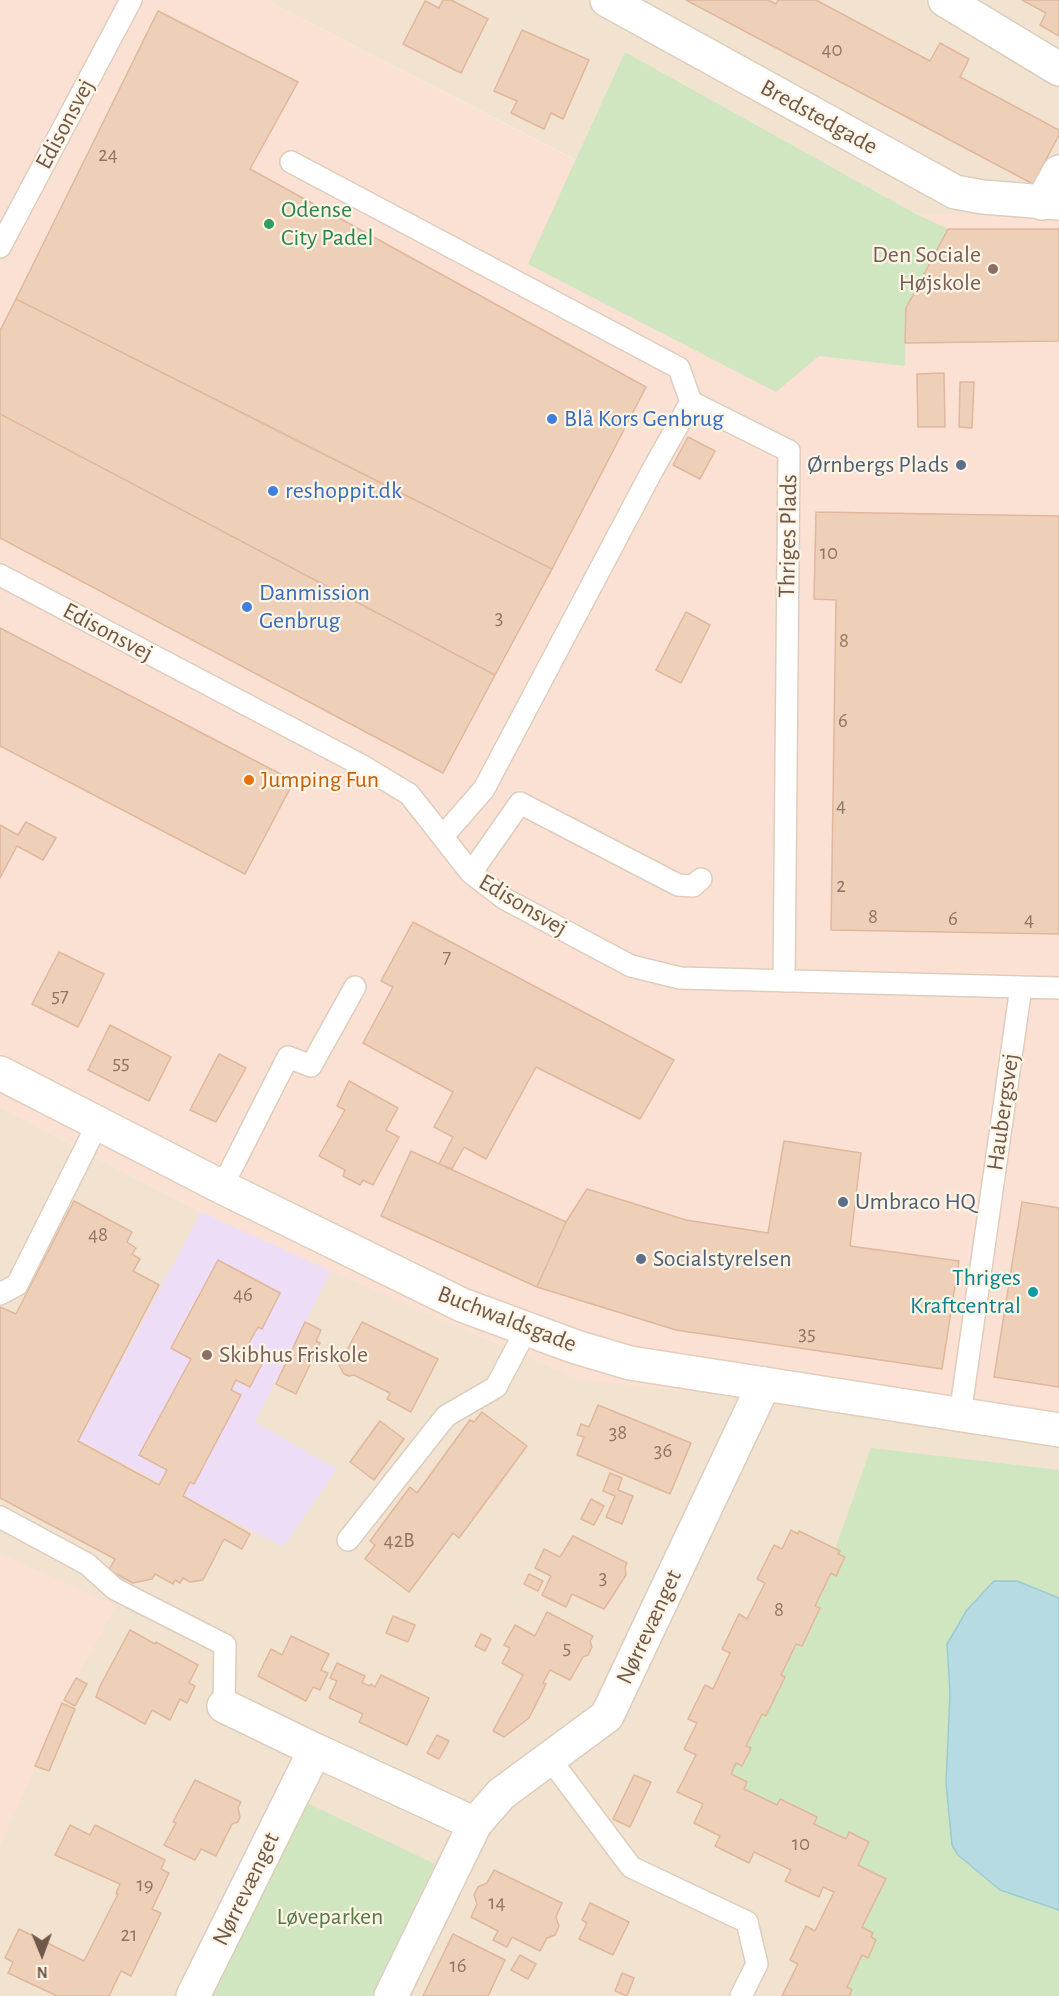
<!DOCTYPE html>
<meta charset="utf-8">
<style>
body{margin:0}
#map{position:relative;width:1059px;height:1996px;overflow:hidden;background:#faf1e0;font-family:"Alegreya Sans",sans-serif}
canvas{display:block}
.north{position:absolute;left:12px;top:1924px;width:60px;height:60px;-webkit-text-stroke:4px #fef5e6;paint-order:stroke;rotate:179deg;font-size:16px;font-weight:700;line-height:24px;text-align:center;color:#6f5849}
.north::after{content:'';display:block;margin:auto;width:21px;height:27px;background:#6f5849;clip-path:polygon(50% 0,100% 100%,50% 72%,0 100%)}
</style>
<div id="map">
<canvas width="1059" height="1996"></canvas>
<div class="north">N</div>
</div>
<script>
const ctx = document.querySelector('canvas').getContext('2d');
ctx.lineJoin = 'round';
function paint(path, color) {
  ctx.fillStyle = color;
  ctx.fill(path, 'evenodd');
}
function toPath(rows) {
  const path = new Path2D();
  for (const r of rows) {
    path.moveTo(r[0], r[1]);
    for (let i = 2; i < r.length; i += 2) path.lineTo(r[i], r[i + 1]);
  }
  return path;
}
function trace(path, color, width, dash) {
  ctx.strokeStyle = color;
  ctx.lineWidth = width;
  ctx.lineCap = dash ? 'butt' : 'round';
  ctx.setLineDash(dash || []);
  ctx.stroke(path);
}
function write(font, color, halo, rows, align = 'center') {
  ctx.font = font + ' "Alegreya Sans",sans-serif';
  ctx.lineWidth = 4.5;
  ctx.setLineDash([]);
  ctx.textBaseline = 'middle';
  ctx.strokeStyle = halo;
  ctx.fillStyle = color;
  for (const [text, x, y, turn = 0] of rows) {
    ctx.save();
    ctx.translate(x, y);
    ctx.rotate((+turn || 0) * Math.PI / 180);
    ctx.textAlign = isNaN(turn) ? turn : align;
    if (halo) ctx.strokeText(text, 0, 0);
    ctx.fillText(text, 0, 0);
    ctx.restore();
  }
}
const residential = toPath([
 [266,0,1059,0,1059,214,916,214,625,52,576,160],
 [0,1107,225,1225,1059,1435,1059,1996,0,1996]
]);
const commercial = toPath([
 [0,0,266,0,575,160,625,52,916,214,1059,214,1059,1435,577,1379,225,1225,0,1107],
 [0,1553,116,1606,64,1702,0,1847]
]);
const education = toPath([
 [201,1212,331,1271,255,1422,337,1469,283,1547,79,1440]
]);
const green = toPath([
 [625,52,916,214,948,229,906,308,905,366,819,356,776,392,528,264],
 [871,1448,1059,1470,1059,1996,838,1996,857,1932,881,1882,721,1782,833,1555],
 [305,1802,435,1864,372,1996,212,1996]
]);
const water = toPath([
 [994,1581,1017,1581,1059,1598,1059,1910,1000,1890,958,1855,952,1845,946,1783,950,1693,947,1644,967,1610,994,1581]
]);
const building = toPath([
 [443,0,451,0,488,19,461,73,403,44,425,1,439,8,443,0],
 [686,0,768,0,776,4,778,0,816,0,930,61,940,43,969,59,960,77,1059,130,1059,135,1033,184,686,0],
 [1022,0,1059,0,1059,36,1040,25,1046,13,1022,0],
 [158,11,298,82,250,169,646,387,552,569,16,299,158,11],
 [522,30,589,60,563,119,551,113,544,129,511,113,517,101,494,91,522,30],
 [948,229,1059,229,1059,341,905,343,906,308,948,229],
 [16,299,552,569,495,675,0,414,0,331,16,299],
 [944,373,945,427,918,427,917,374,944,373],
 [960,382,974,382,972,428,959,427,960,382],
 [0,414,495,675,443,773,0,538,0,414],
 [688,437,715,451,700,479,673,465,688,437],
 [816,512,1059,516,1059,934,831,930,836,600,814,599,816,512],
 [686,612,710,625,681,683,656,670,686,612],
 [0,628,294,781,245,874,0,746,0,628],
 [26,822,56,838,43,860,17,846,0,878,0,825,18,835,26,822],
 [413,922,674,1060,640,1119,536,1067,486,1159,464,1147,452,1169,439,1164,453,1137,434,1127,453,1092,363,1043,393,987,381,981,413,922],
 [59,952,104,974,78,1027,32,1004,59,952],
 [110,1025,171,1057,149,1101,88,1070,110,1025],
 [219,1054,246,1068,216,1122,190,1110,219,1054],
 [349,1081,398,1108,386,1130,399,1137,373,1185,363,1180,360,1185,343,1176,345,1170,319,1156,345,1110,337,1106,349,1081],
 [784,1141,861,1153,850,1246,959,1261,942,1369,676,1330,537,1287,566,1222,587,1189,686,1220,768,1233,784,1141],
 [411,1151,566,1222,537,1287,381,1216,411,1151],
 [74,1201,132,1232,127,1242,136,1248,132,1254,140,1259,133,1271,159,1285,78,1441,159,1485,167,1470,139,1455,191,1359,171,1348,218,1260,280,1293,262,1329,258,1327,245,1350,264,1360,250,1387,236,1380,231,1390,241,1395,194,1484,190,1482,183,1496,250,1534,242,1549,224,1539,203,1580,190,1582,183,1578,180,1583,175,1580,173,1584,155,1574,152,1579,133,1583,109,1570,115,1559,0,1498,0,1307,16,1314,74,1201],
 [1022,1202,1059,1208,1059,1387,994,1377,1022,1202],
 [305,1322,321,1330,316,1341,320,1343,296,1394,276,1384,305,1322],
 [362,1322,438,1359,411,1412,387,1399,390,1393,354,1375,349,1376,344,1374,339,1365,362,1322],
 [598,1405,691,1443,670,1494,577,1455,584,1437,577,1435,581,1424,589,1427,598,1405],
 [482,1412,527,1446,459,1538,453,1533,409,1592,365,1559,375,1545,370,1541,410,1487,417,1493,470,1420,474,1422,482,1412],
 [380,1421,404,1439,374,1480,350,1462,380,1421],
 [610,1473,622,1478,618,1490,633,1496,622,1524,606,1517,615,1496,603,1491,610,1473],
 [591,1499,604,1506,594,1525,581,1519,591,1499],
 [791,1530,798,1534,799,1531,840,1551,838,1554,845,1557,836,1576,831,1573,815,1606,820,1608,802,1646,796,1644,781,1675,785,1677,766,1716,762,1714,746,1746,751,1748,742,1766,736,1763,731,1774,747,1782,744,1789,777,1805,780,1799,817,1817,814,1824,846,1839,849,1832,869,1842,858,1865,886,1879,862,1927,873,1933,871,1937,876,1940,868,1958,862,1955,847,1987,852,1990,849,1996,782,1996,798,1964,790,1960,806,1926,815,1931,834,1892,823,1887,819,1897,785,1881,791,1870,754,1852,749,1863,715,1846,720,1836,694,1823,703,1804,677,1792,696,1755,684,1749,697,1723,688,1719,705,1685,713,1689,730,1653,722,1649,739,1614,747,1619,765,1583,757,1579,774,1545,782,1549,791,1530],
 [573,1536,627,1563,625,1567,626,1575,604,1609,572,1594,566,1607,542,1595,551,1576,535,1568,544,1549,560,1557,573,1536],
 [529,1574,543,1581,538,1591,524,1584,529,1574],
 [547,1612,593,1636,590,1641,592,1647,588,1655,583,1657,570,1680,550,1670,543,1683,546,1684,529,1718,504,1737,493,1731,523,1675,502,1663,510,1648,504,1645,515,1625,535,1636,547,1612],
 [393,1616,415,1625,408,1642,386,1633,393,1616],
 [130,1630,155,1644,156,1642,198,1665,189,1683,195,1686,187,1703,180,1699,170,1720,152,1710,145,1724,96,1697,100,1686,130,1630],
 [481,1634,491,1639,485,1651,475,1646,481,1634],
 [291,1636,329,1654,321,1670,328,1673,320,1690,313,1687,306,1701,258,1676,271,1649,282,1655,291,1636],
 [337,1663,365,1676,362,1683,370,1686,371,1684,375,1687,381,1675,429,1698,407,1745,359,1722,363,1714,329,1698,337,1681,330,1678,337,1663],
 [76,1678,87,1684,75,1706,64,1700,76,1678],
 [62,1703,75,1709,49,1771,35,1766,62,1703],
 [437,1735,449,1741,439,1759,427,1753,437,1735],
 [634,1775,651,1782,630,1827,613,1819,634,1775],
 [195,1780,241,1802,238,1808,240,1817,238,1822,232,1824,216,1856,201,1849,195,1860,164,1845,176,1823,173,1822,195,1780],
 [70,1825,90,1835,95,1825,165,1860,161,1869,169,1873,152,1909,161,1913,131,1976,121,1971,109,1996,57,1996,8,1973,13,1962,5,1958,19,1929,84,1961,118,1894,116,1893,120,1884,55,1855,70,1825],
 [494,1870,562,1903,556,1917,559,1926,555,1935,547,1938,540,1951,512,1937,507,1947,493,1940,498,1931,471,1917,477,1904,474,1895,478,1887,487,1883,494,1870],
 [590,1903,629,1922,613,1955,579,1939,587,1923,582,1920,590,1903],
 [453,1934,505,1960,488,1996,423,1996,453,1934],
 [520,1955,536,1964,528,1979,511,1970,520,1955],
 [622,1973,634,1978,627,1996,615,1991,622,1973]
]);
const lane = toPath([
 [291,162,679,368,691,402],
 [0,247,131,0],
 [0,575,361,765,409,794,471,873,505,899,631,966,680,978,1059,988],
 [443,836,484,789,652,471,691,402,789,451,784,981],
 [471,873,520,803,678,885,693,886,701,879],
 [222,1187,288,1057,311,1066,355,987],
 [0,1294,17,1285,98,1123],
 [960,1415,1021,987],
 [0,1517,87,1564,115,1589,225,1645,224,1706],
 [348,1540,446,1416,496,1387,526,1330],
 [550,1759,631,1867,747,1922,757,1964,741,1996]
]);
const street = toPath([
 [607,0,955,192,983,197,1059,203],
 [945,0,1059,69],
 [1042,203,1059,172],
 [224,1706,315,1750],
 [475,1824,501,1794,607,1716,764,1384],
 [193,1996,315,1750,475,1824,391,1996]
]);
const secondary = toPath([
 [0,1073,222,1187,462,1305,576,1347,630,1363,1059,1430]
]);
const markers = [
 [269,224,6,"#2e9e5b"],
 [993,269,6,"#8d6e63"],
 [552,419,6,"#3f7fe0"],
 [961,465,6,"#5c6f8a"],
 [273,491,6,"#3f7fe0"],
 [247,607,6,"#3f7fe0"],
 [249,780,6,"#e8710a"],
 [843,1202,6,"#5c6f8a"],
 [641,1259,6,"#5c6f8a"],
 [1033,1292,6,"#0f9aa8"],
 [207,1355,6,"#8d6e63"]
];
const numberNames = [
 ["40",832,50],
 ["24",108,155],
 ["10",829,553],
 ["3",499,618],
 ["8",844,641],
 ["6",843,721],
 ["4",841,806],
 ["2",841,886],
 ["8",873,917],
 ["6",953,919],
 ["4",1029,920],
 ["7",447,957],
 ["57",60,996],
 ["55",121,1063],
 ["48",98,1235],
 ["46",243,1295],
 ["35",807,1334],
 ["38",618,1433],
 ["36",663,1451],
 ["42B",399,1541],
 ["3",603,1578],
 ["8",779,1610],
 ["5",567,1648],
 ["10",801,1844],
 ["19",145,1885],
 ["14",497,1903],
 ["21",129,1935],
 ["16",458,1966]
];
const streetNames = [
 ["Bredstedgade",819,117,29],
 ["Edisonsvej",65,124,-62],
 ["Thriges Plads",788,536,-89],
 ["Edisonsvej",108,632,28],
 ["Edisonsvej",523,905,31],
 ["Haubergsvej",1003,1112,-82],
 ["Buchwaldsgade",507,1319,21],
 ["Nørrevænget",649,1627,-65],
 ["Nørrevænget",246,1889,-64]
];
const leisureNames = [
 ["Odense",281,210],
 ["City Padel",281,238]
];
const educationNames = [
 ["Den Sociale",981,255],
 ["Højskole",981,283],
 ["Skibhus Friskole",219,1355,"left"]
];
const shopNames = [
 ["Blå Kors Genbrug",564,419],
 ["reshoppit.dk",285,491],
 ["Danmission",259,593],
 ["Genbrug",259,621]
];
const serviceNames = [
 ["Ørnbergs Plads",949,465,"right"],
 ["Umbraco HQ",855,1202],
 ["Socialstyrelsen",653,1259]
];
const foodNames = [
 ["Jumping Fun",261,780]
];
const cultureNames = [
 ["Thriges",1021,1278],
 ["Kraftcentral",1021,1306]
];
const parkNames = [
 ["Løveparken",330,1917]
];
paint(residential, '#f1e3cf');
paint(commercial, '#fae1d4');
paint(education, '#eeddf6');
paint(green, '#cfe6c0');
paint(water, '#b6dbe2');
trace(water, '#9dcad3', 1.5);
paint(building, '#eed0b9');
trace(building, '#e0b79b', 1.5);
trace(lane, '#decdbd', 24);
trace(street, '#decdbd', 36);
trace(secondary, '#e2cebb', 36);
trace(lane, '#fff', 21);
trace(street, '#fff', 33);
trace(secondary, '#fff', 33);
for (const [x, y, r, color] of markers) {
  const dot = new Path2D();
  dot.arc(x, y, r, 0, 2 * Math.PI);
  ctx.fillStyle = color;
  ctx.fill(dot);
  trace(dot, '#fef5e6', 2);
}
write('21px', '#8f7665', null, numberNames);
write('24px', '#6f5849', '#fef5e6', streetNames);
write('24px', '#27864d', '#fef5e6', leisureNames, 'left');
write('24px', '#785e54', '#fef5e6', educationNames, 'right');
write('24px', '#366cbe', '#fef5e6', shopNames, 'left');
write('24px', '#4e5e75', '#fef5e6', serviceNames, 'left');
write('24px', '#c56008', '#fef5e6', foodNames, 'left');
write('24px', '#0d838f', '#fef5e6', cultureNames, 'right');
write('24px', '#547a45', '#fef5e6', parkNames);
</script>
